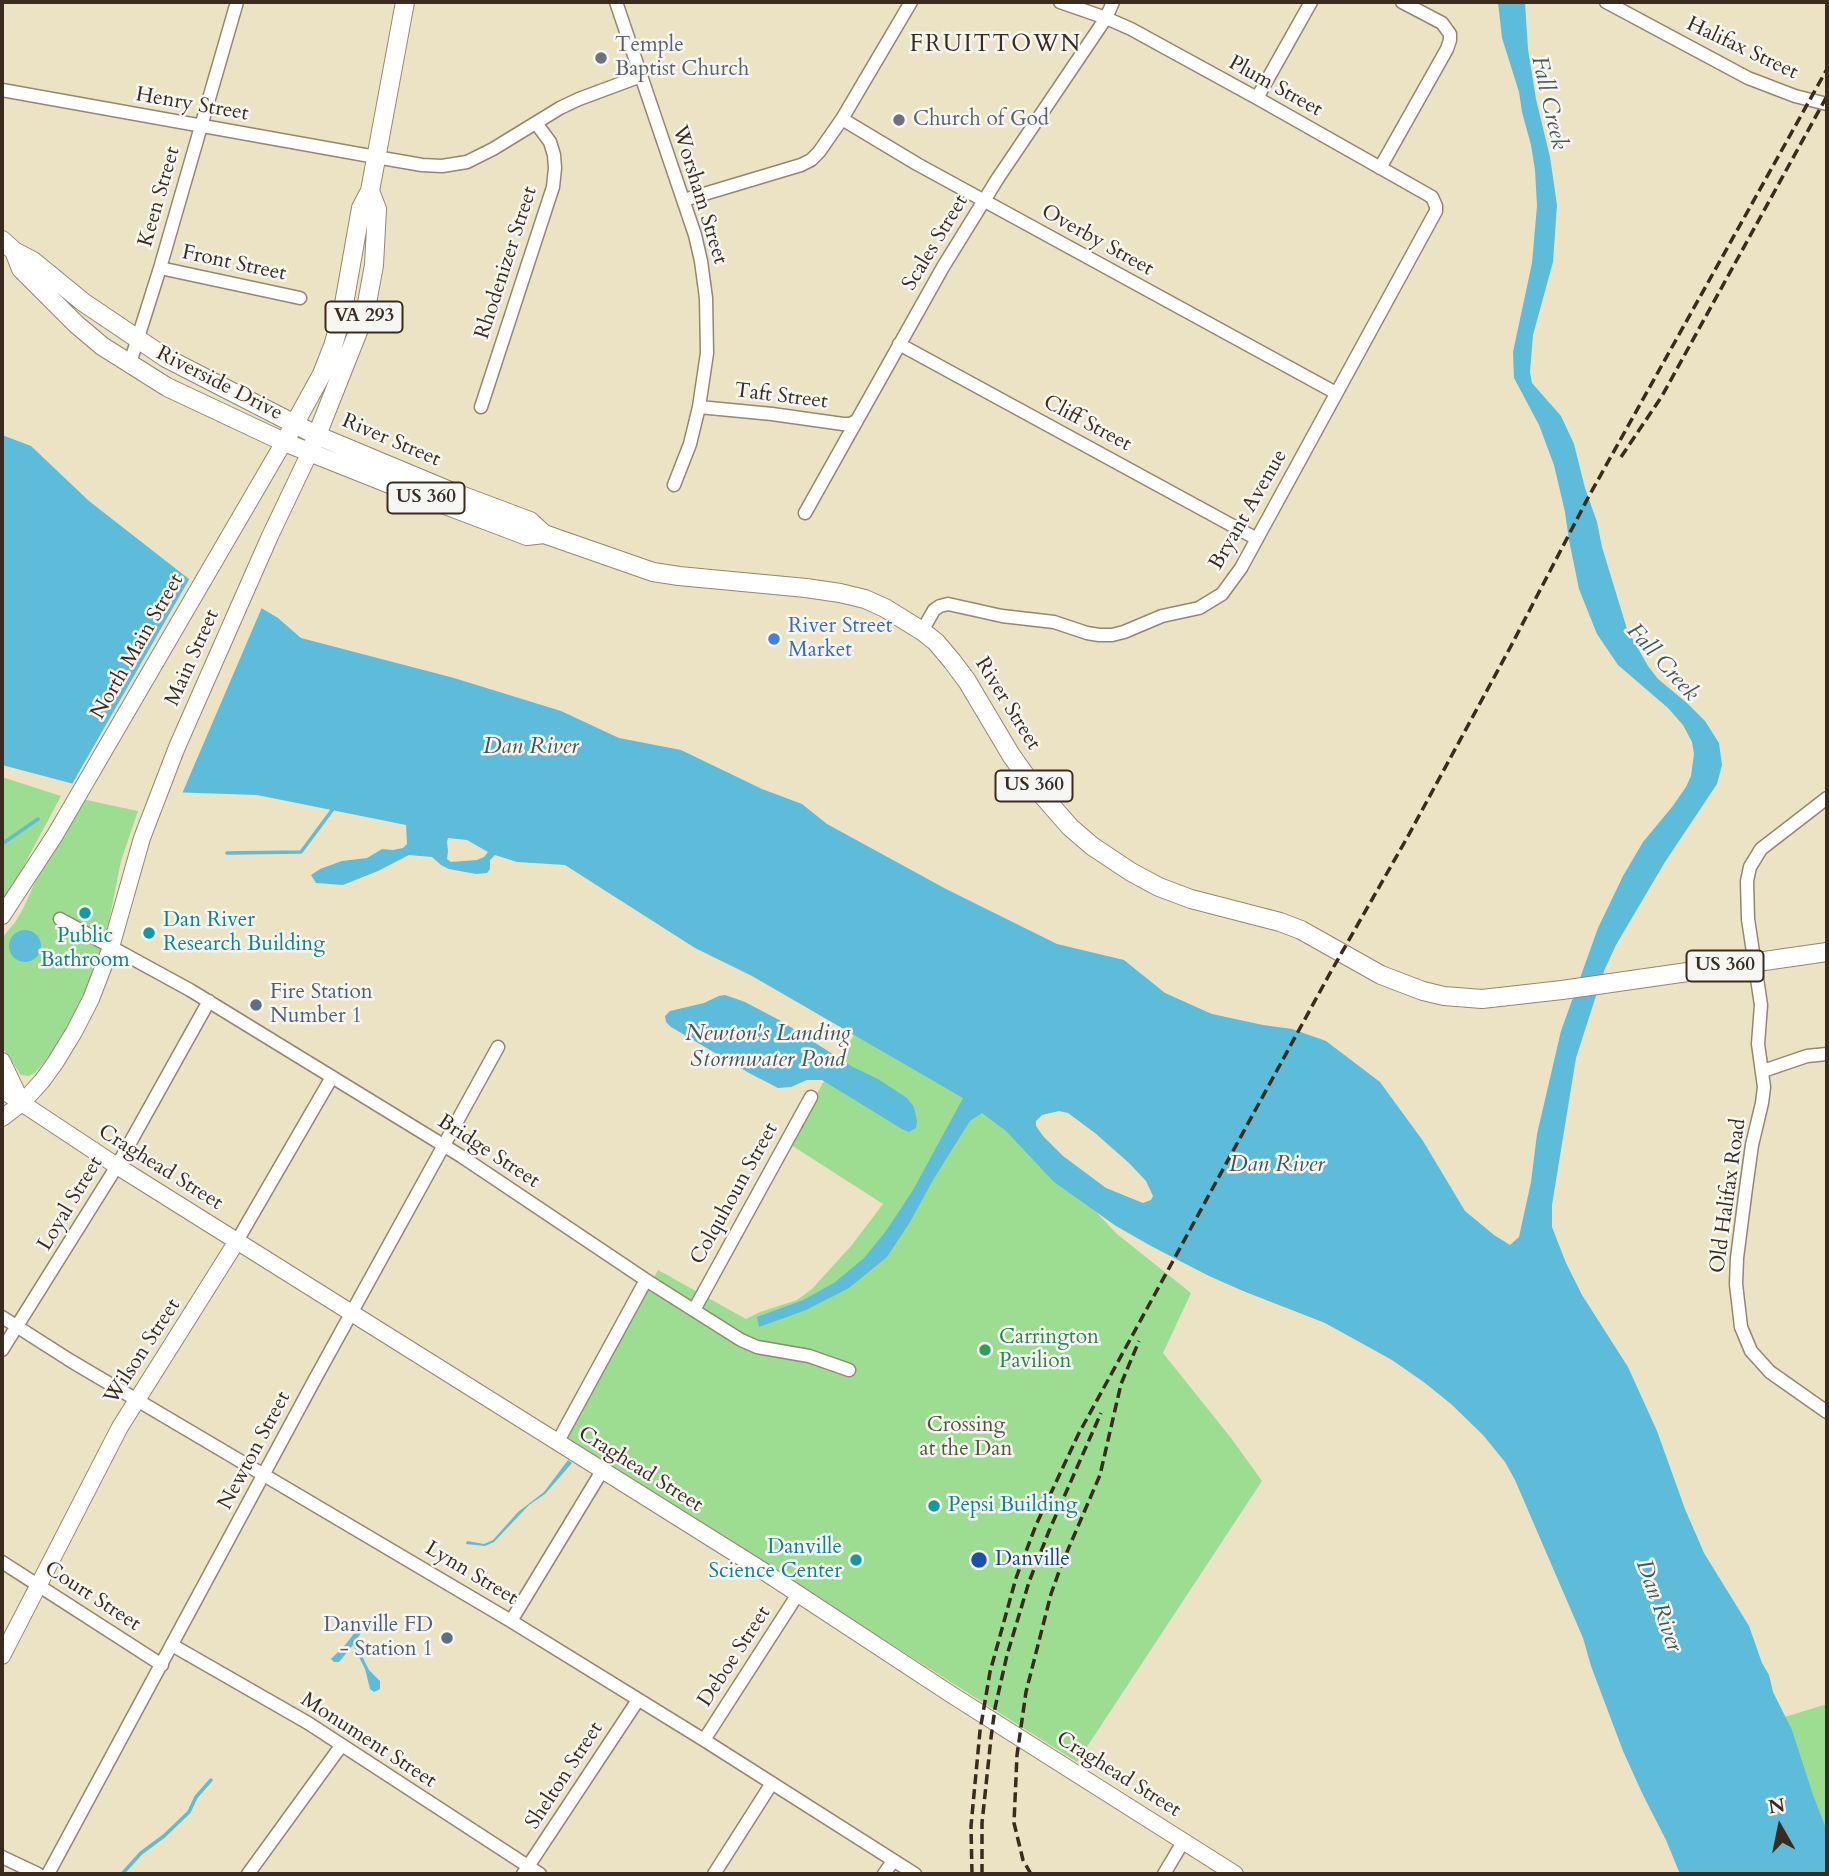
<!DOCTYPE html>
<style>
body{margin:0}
#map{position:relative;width:1829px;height:1876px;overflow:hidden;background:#ece3c4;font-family:Cardo,serif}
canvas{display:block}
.frame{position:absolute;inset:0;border:4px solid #3b2a1e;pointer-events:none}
.north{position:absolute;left:1745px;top:1792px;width:70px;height:70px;-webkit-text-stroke:5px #f6f6f2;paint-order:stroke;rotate:351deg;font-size:19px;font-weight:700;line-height:28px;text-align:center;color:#3b2a1e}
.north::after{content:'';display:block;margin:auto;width:24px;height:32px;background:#3b2a1e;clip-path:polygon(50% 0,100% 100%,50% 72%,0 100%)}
</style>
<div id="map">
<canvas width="1829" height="1876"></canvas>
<div class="frame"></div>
<div class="north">N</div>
</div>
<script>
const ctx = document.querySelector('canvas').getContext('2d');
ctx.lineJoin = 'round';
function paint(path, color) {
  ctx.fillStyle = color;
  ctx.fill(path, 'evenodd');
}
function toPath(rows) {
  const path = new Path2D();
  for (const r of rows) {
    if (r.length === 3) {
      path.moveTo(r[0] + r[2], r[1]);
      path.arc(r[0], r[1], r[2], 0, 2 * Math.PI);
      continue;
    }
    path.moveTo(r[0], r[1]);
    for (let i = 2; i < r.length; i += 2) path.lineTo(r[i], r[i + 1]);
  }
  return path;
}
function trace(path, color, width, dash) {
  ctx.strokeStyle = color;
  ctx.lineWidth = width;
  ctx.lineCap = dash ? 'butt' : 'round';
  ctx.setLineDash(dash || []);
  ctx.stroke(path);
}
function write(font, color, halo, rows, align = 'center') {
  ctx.font = font + ' Cardo,serif';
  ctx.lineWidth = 5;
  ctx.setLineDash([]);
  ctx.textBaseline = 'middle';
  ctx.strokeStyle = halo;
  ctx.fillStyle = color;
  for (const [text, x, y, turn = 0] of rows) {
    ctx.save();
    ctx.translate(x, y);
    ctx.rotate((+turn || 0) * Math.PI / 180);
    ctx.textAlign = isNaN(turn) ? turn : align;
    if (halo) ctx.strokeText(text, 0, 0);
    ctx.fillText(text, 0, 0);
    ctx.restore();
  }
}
const green = toPath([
 [2,777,61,796,13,886,2,901],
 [82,799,138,811,121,861,106,936,96,973,88,993,56,1048,36,1072,29,1076,21,1075,2,1047,2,938,16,921,24,907,36,880],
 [863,1021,1042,1155,1117,1234,1191,1293,1163,1353,1231,1438,1262,1481,1077,1762,565,1438,658,1270,746,1319,760,1312,797,1300,812,1289,851,1246,883,1204,788,1143,823,1083],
 [1827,1704,1827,1844,1778,1719]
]);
const water = toPath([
 [1498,2,1525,2,1528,49,1536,99,1550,157,1557,205,1553,262,1533,335,1530,372,1532,383,1561,416,1574,444,1585,488,1597,522,1602,547,1627,629,1648,666,1658,679,1687,703,1705,721,1719,743,1722,765,1717,784,1665,862,1616,945,1604,971,1576,1058,1552,1205,1552,1227,1566,1263,1582,1295,1628,1367,1657,1431,1685,1509,1704,1553,1749,1626,1762,1663,1769,1675,1773,1692,1792,1730,1813,1795,1827,1831,1827,1874,1680,1874,1666,1840,1643,1795,1623,1751,1591,1666,1583,1638,1515,1480,1505,1462,1483,1435,1451,1404,1425,1383,1392,1360,1325,1323,1243,1291,1209,1276,1151,1246,1116,1226,1054,1182,1006,1131,982,1113,970,1121,933,1180,910,1222,887,1257,849,1288,806,1310,759,1327,757,1317,803,1300,834,1283,864,1258,886,1231,913,1190,963,1098,752,976,695,948,565,865,517,862,495,855,490,860,490,869,487,873,476,874,449,869,441,865,432,857,409,855,378,871,343,885,316,883,311,875,320,869,342,861,367,858,382,849,393,850,403,848,407,844,406,825,257,795,138,791,108,793,2,765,2,435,31,446,89,501,189,579,231,590,278,618,301,638,454,678,561,711,619,738,681,750,762,789,802,804,827,824,946,889,1057,944,1124,960,1165,993,1212,1014,1263,1025,1292,1029,1326,1041,1380,1082,1423,1141,1465,1211,1494,1235,1510,1245,1519,1237,1531,1182,1537,1134,1561,1031,1598,928,1623,876,1643,842,1672,807,1686,787,1691,776,1694,754,1692,742,1683,725,1668,708,1618,665,1597,634,1579,589,1569,540,1565,512,1554,465,1539,425,1514,378,1513,352,1532,263,1537,206,1535,170,1531,145,1522,112,1519,92,1502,38],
 [448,838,467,840,488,852,484,857,477,860,451,862,447,859,448,851,447,842],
 [1059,1111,1068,1113,1095,1133,1129,1163,1146,1181,1153,1196,1151,1200,1143,1203,1106,1188,1063,1156,1043,1136,1036,1126,1036,1121,1042,1115],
 [25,946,16],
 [725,995,745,1002,781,1021,853,1067,878,1079,907,1098,914,1107,917,1121,916,1128,909,1132,902,1129,822,1080,807,1080,791,1087,778,1088,749,1073,671,1027,666,1022,665,1016,670,1011,704,1003,719,996],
 [568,1460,572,1463,545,1494,529,1505,494,1542,485,1546,466,1544,467,1541,484,1544,493,1540,518,1512,544,1492],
 [370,1618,373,1621,372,1627,361,1633,355,1642,369,1670,380,1681,380,1689,374,1692,370,1689,365,1669,353,1645,339,1662,334,1662,331,1659,346,1644,365,1619]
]);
const pier = toPath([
 [191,576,233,587,263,605,181,796,138,795,108,796,71,786]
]);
const stream = toPath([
 [2,844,38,819],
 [227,853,301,852,333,809],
 [122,1874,141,1853,164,1836,189,1812,196,1797,211,1780]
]);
const street = toPath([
 [616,2,695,235,701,261,706,298,707,353,699,407,690,444,674,485],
 [1606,2,1748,78,1795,96,1827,104],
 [2,90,376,157,422,165,442,166,467,162,493,149,560,108,579,99,641,76],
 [1257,98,1311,2],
 [842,119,917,164,1336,393],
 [1380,168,1447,49,1450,40,1450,34,1442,23,1402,2],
 [684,200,801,165,811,160,819,152,842,119,911,2],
 [160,268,300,298],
 [899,344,1257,539],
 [130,363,160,268,237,2],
 [481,407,553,187,555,168,554,155,550,142,536,123],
 [699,407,772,414,843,424,850,424,856,421],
 [805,513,943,267,998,178,1106,18,1113,2],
 [922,631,934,610,940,606,948,604,1002,616,1054,622,1087,633,1099,635,1112,635,1124,632,1162,616,1199,608,1222,594,1241,568,1436,211,1436,206,1432,197,1257,98,1131,29,1106,18,1060,2],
 [1827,798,1761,849,1750,867,1747,881,1748,919,1761,1005,1758,1044,1764,1087,1762,1103,1752,1145,1746,1188,1737,1258,1736,1284,1741,1327,1751,1351,1770,1372,1827,1412],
 [60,919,190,990,461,1156,646,1280,741,1340,757,1347,809,1356,849,1370],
 [1763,1071,1807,1056,1827,1054],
 [237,1241,332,1077],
 [694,1310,811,1097],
 [2,1317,71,1361,511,1621,704,1740,915,1874],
 [2,1350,117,1166,209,1001],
 [557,1443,646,1280],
 [2,1562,162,1665],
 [511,1621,602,1471],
 [172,1645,308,1723,540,1874],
 [704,1740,798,1594],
 [2,1857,38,1874],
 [48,1874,315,1379,498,1047],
 [248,1874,341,1746],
 [523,1874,638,1700],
 [714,1874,772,1783],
 [884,1874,893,1861],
 [1164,1874,1183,1842]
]);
const secondary = toPath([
 [2,916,55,835,284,442],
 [2,1061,22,1103],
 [2,1090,117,1166,757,1567,952,1695,1235,1874],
 [2,1118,22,1103,42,1081,55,1063,74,1032,91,999,111,947,142,838,177,747,270,536,310,452],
 [2,1656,120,1427,237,1241]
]);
const primary = toPath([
 [2,240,14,251,33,261,83,302,166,358,316,435,450,491,530,521,544,534,653,572,679,576,806,588,840,593,865,599,885,608,922,631,936,642,952,661,967,681,1011,755,1028,779,1070,827,1092,846,1131,872,1159,887,1191,899,1280,922,1301,930,1381,975,1423,991,1444,996,1482,999,1562,990,1827,952],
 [14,251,21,269,76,324,102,346,167,387,284,442,392,485,527,536,544,534],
 [289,434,322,374,333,346,342,315,361,208,370,191,405,2],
 [313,445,365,314,374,265,377,209,370,191]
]);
const rail = toPath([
 [1621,457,1662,396,1827,96],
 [972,1874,971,1826,980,1731,990,1672,1016,1578,1036,1525,1078,1435,1329,975,1407,838,1511,646,1589,496,1827,69],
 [982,1874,982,1823,991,1738,995,1708,1007,1655,1029,1582,1049,1531,1101,1413],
 [1031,1874,1023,1860,1014,1823,1017,1755,1026,1692,1051,1594,1061,1566,1100,1475,1121,1384,1139,1341]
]);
const markers = [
 [601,58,7,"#6b7280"],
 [899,120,7,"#6b7280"],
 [774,639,7,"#3f7fe0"],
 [85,913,7,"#0f9aa8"],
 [149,933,7,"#0f9aa8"],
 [256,1005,7,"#5c6f8a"],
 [985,1350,7,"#2e9e5b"],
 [934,1506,7,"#0f9aa8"],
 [856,1560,7,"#0f9aa8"],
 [979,1560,9,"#1a4fb4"],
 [447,1638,7,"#5c6f8a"]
];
const shields = [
 [364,317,77],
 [426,498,77],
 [1034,786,77],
 [1725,966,77]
];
const shieldNames = [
 ["VA 293",364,317],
 ["US 360",426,498],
 ["US 360",1034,786],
 ["US 360",1725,966]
];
const worshipNames = [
 ["Temple",615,46],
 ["Baptist Church",615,70],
 ["Church of God",913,120]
];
const streetNames = [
 ["Halifax Street",1742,49,25],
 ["Plum Street",1275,87,29],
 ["Henry Street",192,105,10],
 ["Worsham Street",699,195,73],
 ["Keen Street",160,197,-74],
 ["Overby Street",1097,241,29],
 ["Scales Street",936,243,-59],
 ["Rhodenizer Street",507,263,-72],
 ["Front Street",234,264,12],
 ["Riverside Drive",219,384,27],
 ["Taft Street",781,397,7],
 ["Cliff Street",1087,424,28],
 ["River Street",391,441,23],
 ["Bryant Avenue",1249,510,-60],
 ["North Main Street",138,647,-60],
 ["Main Street",193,658,-66],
 ["River Street",1007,704,58],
 ["Bridge Street",488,1152,33],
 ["Craghead Street",160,1168,32],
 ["Colquhoun Street",735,1194,-61],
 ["Old Halifax Road",1729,1196,-82],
 ["Loyal Street",71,1204,-59],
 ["Wilson Street",143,1352,-57],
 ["Newton Street",255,1451,-62],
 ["Craghead Street",640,1470,32],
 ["Lynn Street",471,1574,31],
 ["Court Street",92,1597,33],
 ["Deboe Street",735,1657,-57],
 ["Monument Street",368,1741,33],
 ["Craghead Street",1118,1775,32],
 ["Shelton Street",565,1776,-57]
];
const shopNames = [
 ["River Street",788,627],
 ["Market",788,651]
];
const cultureNames = [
 ["Dan River",163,921],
 ["Research Building",163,945],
 ["Public",85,937,"center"],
 ["Bathroom",85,961,"center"],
 ["Pepsi Building",948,1506],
 ["Danville",842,1548,"right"],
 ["Science Center",842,1572,"right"]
];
const serviceNames = [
 ["Fire Station",270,993],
 ["Number 1",270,1017],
 ["Danville FD",433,1626,"right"],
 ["- Station 1",433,1650,"right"]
];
const leisureNames = [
 ["Carrington",999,1338],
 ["Pavilion",999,1362]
];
const parkNames = [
 ["Crossing",966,1426],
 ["at the Dan",966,1450]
];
const transitNames = [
 ["Danville",995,1560]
];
const neighbourhoodNames = [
 ["FRUITTOWN",996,46]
];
const waterNames = [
 ["Fall Creek",1548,103,77],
 ["Fall Creek",1662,663,48],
 ["Dan River",531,748],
 ["Newton's Landing",768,1035],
 ["Stormwater Pond",768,1061],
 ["Dan River",1277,1166],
 ["Dan River",1658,1606,70]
];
paint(green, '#9ddd92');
paint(water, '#5cbcda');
paint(pier, '#ece3c4');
trace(stream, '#5cbcda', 3.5);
trace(street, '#948671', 15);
trace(secondary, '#948671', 18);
trace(primary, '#948671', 20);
trace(street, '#fff', 12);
trace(secondary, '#fff', 16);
trace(primary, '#fff', 18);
trace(rail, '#3b2a1e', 3.5, [10, 5]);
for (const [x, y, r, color] of markers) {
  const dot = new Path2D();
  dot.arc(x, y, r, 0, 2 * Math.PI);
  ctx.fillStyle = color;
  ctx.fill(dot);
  trace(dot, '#f6f6f2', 2.5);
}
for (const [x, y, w] of shields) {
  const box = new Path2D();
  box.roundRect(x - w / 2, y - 15.5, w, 31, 5);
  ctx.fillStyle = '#f6f6f2';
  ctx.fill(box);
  trace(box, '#3b2a1e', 2);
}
write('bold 19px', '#3b2a1e', null, shieldNames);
write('21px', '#5b616d', '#f6f6f2', worshipNames, 'left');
write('21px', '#3b2a1e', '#f6f6f2', streetNames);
write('21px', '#366cbe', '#f6f6f2', shopNames, 'left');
write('21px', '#0d838f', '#f6f6f2', cultureNames, 'left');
write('21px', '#4e5e75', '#f6f6f2', serviceNames, 'left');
write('21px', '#27864d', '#f6f6f2', leisureNames, 'left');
write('21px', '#54573b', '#f6f6f2', parkNames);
write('21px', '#164399', '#f6f6f2', transitNames, 'left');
ctx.letterSpacing = '2px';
write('23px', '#3b2a1e', '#f6f6f2', neighbourhoodNames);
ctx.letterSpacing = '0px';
write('italic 23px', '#455656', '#f6f6f2', waterNames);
</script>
